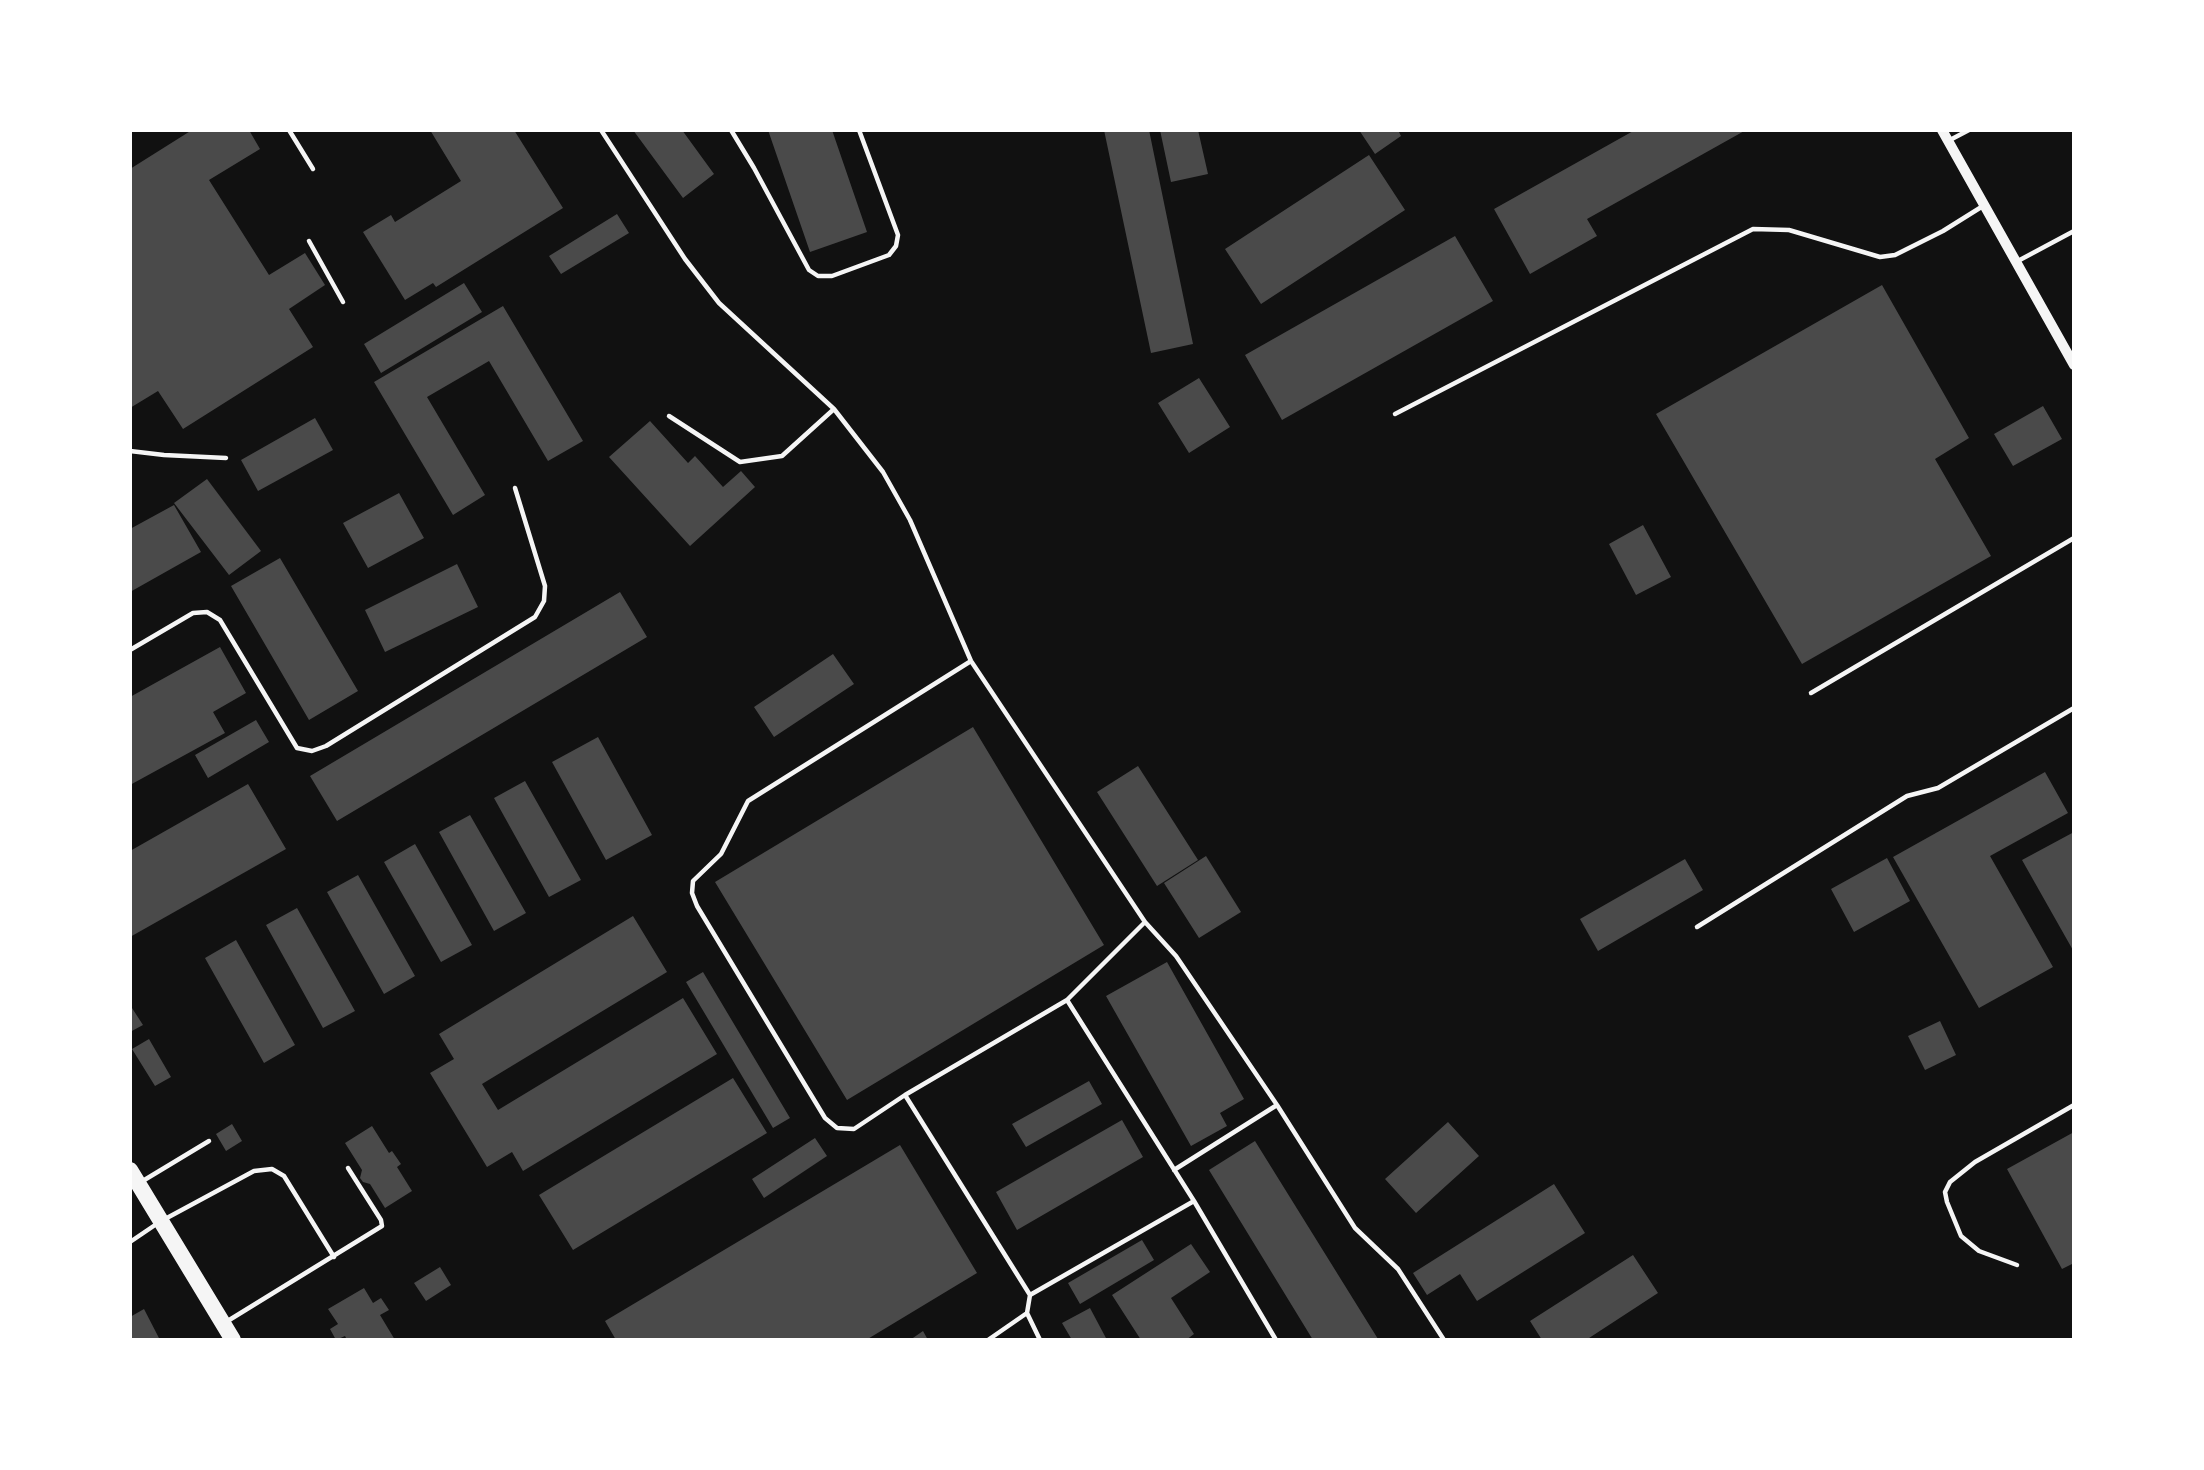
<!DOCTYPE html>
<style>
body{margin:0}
#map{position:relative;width:2204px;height:1470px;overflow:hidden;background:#111;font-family:"Libre Baskerville",serif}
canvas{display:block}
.frame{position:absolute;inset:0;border:132px solid #fff;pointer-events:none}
</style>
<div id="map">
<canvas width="2204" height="1470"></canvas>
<div class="frame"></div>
</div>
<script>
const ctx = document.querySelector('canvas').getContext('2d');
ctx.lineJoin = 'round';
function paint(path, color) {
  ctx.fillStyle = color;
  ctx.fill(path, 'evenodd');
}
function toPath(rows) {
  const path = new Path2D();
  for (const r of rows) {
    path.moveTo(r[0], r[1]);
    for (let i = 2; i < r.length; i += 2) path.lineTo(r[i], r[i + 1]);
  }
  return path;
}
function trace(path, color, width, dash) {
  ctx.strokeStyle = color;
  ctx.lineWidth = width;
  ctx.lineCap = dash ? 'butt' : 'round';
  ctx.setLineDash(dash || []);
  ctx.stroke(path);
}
const building = toPath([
 [192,130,249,130,260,149,209,180,269,275,305,253,325,285,289,309,313,347,183,429,158,391,130,408,130,169],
 [430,130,514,130,563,208,436,287,433,283,405,300,363,232,391,215,395,222,461,181],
 [633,130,682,130,714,174,683,198],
 [768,130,832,130,867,232,810,252],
 [1104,130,1149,130,1193,344,1151,353],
 [1160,130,1198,130,1208,174,1171,182],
 [1359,130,1398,130,1401,136,1375,154],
 [1635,130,1746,130,1587,219,1597,236,1530,274,1494,209],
 [1369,155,1405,210,1261,304,1225,249],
 [617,214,629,233,561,274,549,256],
 [1455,236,1493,301,1282,420,1245,355],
 [464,283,482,312,381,373,364,344],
 [1882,285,1969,438,1935,459,1991,556,1802,664,1656,414],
 [503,306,583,441,548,461,489,361,427,397,485,495,453,515,374,382],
 [1199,378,1230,427,1189,453,1158,403],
 [2043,406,2062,439,2013,466,1994,434],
 [315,418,333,450,258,491,241,460],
 [650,421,688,463,695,456,723,487,741,471,755,487,690,546,609,457],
 [207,479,261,551,229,575,174,503],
 [399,493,424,538,368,568,343,523],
 [174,505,201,552,130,592,130,529],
 [1643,525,1671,577,1636,595,1609,544],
 [280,558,358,691,309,720,231,586],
 [457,564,478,607,385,652,365,610],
 [620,592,647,637,337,821,310,776],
 [220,647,246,693,213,712,225,733,130,785,130,697],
 [833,654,854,684,774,737,754,707],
 [256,720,269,742,208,778,195,755],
 [973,727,1104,945,847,1100,715,882],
 [598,737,652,835,606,860,552,762],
 [1138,766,1198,860,1157,886,1097,792],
 [2045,772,2068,813,1990,856,2053,967,1979,1008,1893,857],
 [525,781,581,880,549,897,494,798],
 [248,784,286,849,130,937,130,851],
 [470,815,526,913,494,931,439,832],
 [2074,832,2074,952,2022,860],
 [415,844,472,945,441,962,384,862],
 [1206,856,1241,912,1199,938,1164,883],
 [1887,858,1910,901,1854,932,1831,889],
 [1685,859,1703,890,1598,951,1580,919],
 [358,875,415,976,384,994,327,892],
 [297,908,355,1011,323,1028,266,925],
 [633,916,667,972,482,1084,498,1110,683,998,717,1054,523,1171,512,1152,487,1167,430,1073,454,1059,439,1034],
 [236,940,295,1045,264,1063,205,958],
 [1167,962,1244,1099,1220,1113,1227,1126,1191,1146,1106,996],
 [703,972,790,1118,773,1128,686,982],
 [132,1008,143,1025,130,1032,130,1009],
 [1940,1021,1956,1055,1925,1070,1908,1036],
 [149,1039,171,1077,155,1086,132,1049],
 [733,1078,767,1133,573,1250,539,1195],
 [1089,1081,1102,1104,1026,1147,1012,1124],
 [1122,1120,1143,1157,1017,1230,996,1192],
 [1448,1122,1479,1156,1416,1213,1385,1179],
 [232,1124,242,1141,226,1151,216,1134],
 [372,1126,389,1153,392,1151,401,1164,397,1167,412,1191,385,1208,370,1184,363,1182,360,1178,362,1170,345,1143],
 [2074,1132,2074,1263,2062,1269,2007,1169],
 [815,1138,827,1156,764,1198,752,1179],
 [1255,1141,1378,1339,1313,1340,1209,1170],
 [900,1145,977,1273,866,1340,616,1340,605,1321],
 [1554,1184,1585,1233,1477,1301,1460,1274,1427,1295,1413,1273],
 [1142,1240,1154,1260,1080,1304,1068,1283],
 [1191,1244,1210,1272,1171,1298,1194,1334,1186,1340,1141,1340,1112,1295],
 [1633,1255,1658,1293,1586,1340,1542,1340,1530,1321],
 [440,1267,451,1285,426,1301,414,1283],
 [364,1288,373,1303,381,1298,389,1310,380,1315,395,1340,347,1340,345,1336,336,1340,330,1329,338,1324,328,1309],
 [1090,1308,1107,1340,1072,1340,1062,1323],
 [144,1309,160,1340,130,1340,130,1317],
 [923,1331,928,1340,910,1340]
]);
const service = toPath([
 [289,130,313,169],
 [601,130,685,259,719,303,834,409,883,472,910,520,971,661,1145,922,1176,956,1277,1105,1355,1228,1398,1269,1444,1340],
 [731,130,754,168,809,270,818,276,832,276,889,255,896,246,898,235,859,130],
 [1948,141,1969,130],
 [309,241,343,302],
 [2016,262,2074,231],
 [1395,414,1753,229,1789,230,1880,257,1895,255,1943,231,1983,206],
 [669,416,740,462,782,456,834,409],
 [130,451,164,455,226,458],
 [130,650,193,613,207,612,220,620,297,748,312,751,326,746,535,617,544,601,545,586,515,488],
 [971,661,748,801,721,854,693,881,692,893,697,906,825,1118,837,1128,854,1129,905,1095,1030,1295,1027,1313,1040,1340],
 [1811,693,2074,538],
 [1145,922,1067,1000,1194,1201,1276,1340],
 [1697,927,1907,796,1938,788,2074,708],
 [905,1095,1067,1000],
 [1174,1170,1277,1105],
 [141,1182,209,1141],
 [165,1219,254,1171,272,1169,284,1176,334,1257],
 [130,1242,158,1223],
 [2017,1265,1979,1251,1961,1236,1947,1202,1945,1192,1950,1182,1975,1162,2074,1105],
 [1030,1295,1194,1201],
 [226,1322,382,1226,381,1220,348,1168],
 [988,1340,1027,1313]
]);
const tertiary = toPath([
 [1942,130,2074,365]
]);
const trunk = toPath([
 [130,1170,233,1340]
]);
paint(building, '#4a4a4a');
trace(service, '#f5f5f5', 4.5);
trace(tertiary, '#f5f5f5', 10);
trace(trunk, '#f5f5f5', 16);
</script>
